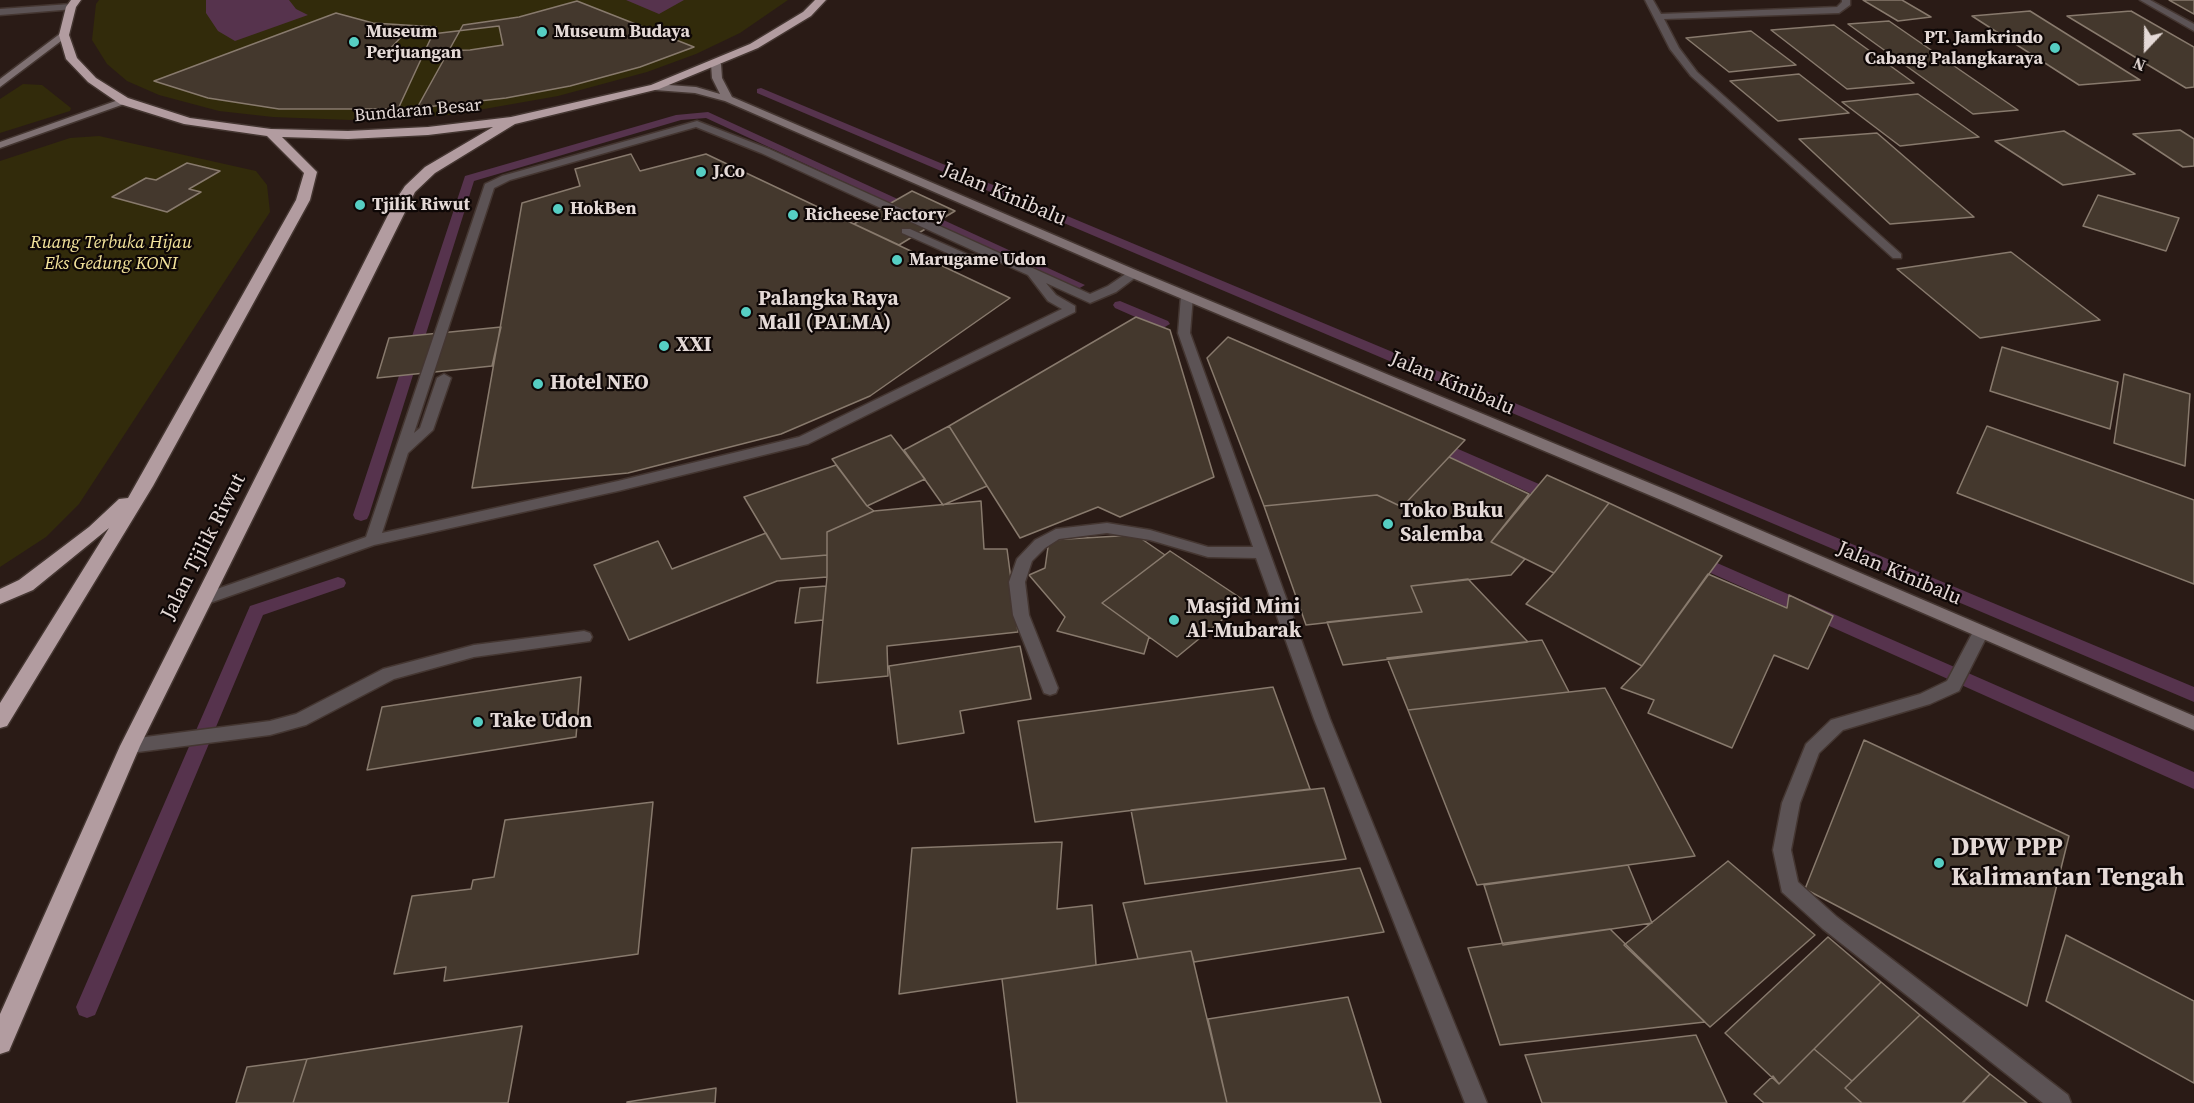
<!DOCTYPE html>
<style>
body{margin:0}
#map{position:relative;width:2194px;height:1103px;overflow:hidden;background:#2a1b16;font-family:"Source Serif 4",serif}
canvas{display:block}
.north{position:absolute;left:2116px;top:18px;width:60px;height:60px;-webkit-text-stroke:4px #0e0706;paint-order:stroke;rotate:202deg;font-size:16px;font-weight:700;line-height:24px;text-align:center;color:#e4d9d6}
.north::after{content:'';display:block;margin:auto;width:21px;height:27px;background:#e4d9d6;clip-path:polygon(50% 0,100% 100%,50% 72%,0 100%)}
</style>
<div id="map">
<canvas width="2194" height="1103"></canvas>
<div class="north">N</div>
</div>
<script>
const ctx = document.querySelector('canvas').getContext('2d');
ctx.lineJoin = 'round';
function paint(path, color) {
  ctx.fillStyle = color;
  ctx.fill(path, 'evenodd');
}
function toPath(rows) {
  const path = new Path2D();
  for (const r of rows) {
    path.moveTo(r[0], r[1]);
    for (let i = 2; i < r.length; i += 2) path.lineTo(r[i], r[i + 1]);
  }
  return path;
}
function trace(path, color, width, dash) {
  ctx.strokeStyle = color;
  ctx.lineWidth = width;
  ctx.lineCap = dash ? 'butt' : 'round';
  ctx.setLineDash(dash || []);
  ctx.stroke(path);
}
function write(font, color, halo, rows, align = 'center') {
  ctx.font = font + ' "Source Serif 4",serif';
  ctx.lineWidth = 4.5;
  ctx.setLineDash([]);
  ctx.textBaseline = 'middle';
  ctx.strokeStyle = halo;
  ctx.fillStyle = color;
  for (const [text, x, y, turn = 0] of rows) {
    ctx.save();
    ctx.translate(x, y);
    ctx.rotate((+turn || 0) * Math.PI / 180);
    ctx.textAlign = isNaN(turn) ? turn : align;
    if (halo) ctx.strokeText(text, 0, 0);
    ctx.fillText(text, 0, 0);
    ctx.restore();
  }
}
const green = toPath([
 [99,0,788,0,740,33,696,54,647,72,558,96,450,115,350,120,273,117,219,111,159,95,127,81,107,64,92,40,96,4],
 [23,84,42,85,71,108,70,111,0,133,0,99],
 [99,136,256,171,267,185,270,212,79,504,46,537,0,567,0,161,70,138]
]);
const water = toPath([
 [206,0,289,0,296,9,308,15,235,41,218,31,206,13],
 [626,0,684,0,659,14]
]);
const stream = toPath([
 [761,88,2194,687,2194,702,757,93,757,89,761,88],
 [708,112,1085,285,1078,289,1073,288,706,118,681,120,474,181,369,515,367,519,361,521,355,519,353,515,465,176,676,115,708,112],
 [1120,301,1168,321,1170,324,1163,328,1158,327,1115,308,1113,305,1115,302,1120,301],
 [1435,439,1562,494,1564,498,1562,502,1550,502,1430,448,1427,444,1435,439],
 [1692,552,2194,772,2194,789,1686,562,1684,558,1686,554,1692,552],
 [338,577,344,579,346,583,344,587,263,615,95,1015,87,1018,79,1015,76,1007,250,606,338,577]
]);
const building = toPath([
 [1863,0,1902,0,1931,17,1898,21,1863,0],
 [2169,0,2194,0,2194,14,2169,0],
 [577,1,694,47,640,67,570,86,506,98,417,108,463,25,519,17,577,1],
 [2030,11,2140,80,2079,85,1972,16,2030,11],
 [2131,11,2194,47,2194,87,2186,88,2067,16,2131,11],
 [336,13,373,23,436,27,398,109,279,109,208,98,154,81,336,13],
 [1889,21,2018,110,1973,114,1848,24,1889,21],
 [1834,25,1914,83,1847,89,1771,30,1834,25],
 [499,26,503,45,470,50,386,53,406,32,432,34,499,26],
 [1751,31,1796,65,1729,72,1686,38,1751,31],
 [1799,74,1849,113,1778,121,1730,81,1799,74],
 [1918,94,1979,137,1900,146,1842,102,1918,94],
 [2180,130,2194,139,2194,166,2183,167,2133,134,2180,130],
 [2064,131,2135,174,2063,185,1995,141,2064,131],
 [1877,133,1974,217,1890,224,1799,139,1877,133],
 [631,154,640,171,706,154,1010,298,870,396,781,434,628,473,472,488,522,203,580,186,575,169,631,154],
 [187,163,220,171,189,189,201,192,167,212,112,197,146,178,156,180,187,163],
 [912,191,955,211,899,245,854,224,912,191],
 [2098,195,2179,218,2166,251,2083,226,2098,195],
 [2011,252,2100,320,1980,338,1897,269,2011,252],
 [1136,317,1170,330,1214,477,1120,517,1098,507,1020,538,949,426,1136,317],
 [501,327,492,366,377,378,389,338,501,327],
 [1228,337,1465,440,1402,507,1377,495,1264,506,1207,358,1228,337],
 [2002,347,2118,382,2110,429,1990,391,2002,347],
 [2124,374,2190,394,2185,466,2114,443,2124,374],
 [949,426,987,486,943,505,904,450,949,426],
 [1987,426,2194,500,2194,584,1957,493,1987,426],
 [891,435,925,479,867,506,832,459,891,435],
 [1449,457,1529,494,1491,542,1525,559,1511,575,1411,586,1422,612,1306,625,1264,506,1377,495,1402,507,1449,457],
 [836,465,867,506,874,511,827,532,827,555,781,559,744,497,836,465],
 [1547,475,1609,503,1554,573,1491,542,1547,475],
 [981,501,984,549,1007,549,1018,632,887,646,888,676,817,683,827,577,827,532,874,511,981,501],
 [1609,503,1722,556,1642,666,1526,604,1554,573,1609,503],
 [766,533,781,559,827,555,827,577,777,581,629,640,594,565,658,541,672,569,766,533],
 [1136,535,1165,555,1102,603,1149,637,1144,654,1057,631,1065,617,1029,575,1045,568,1049,540,1136,535],
 [1170,551,1245,601,1177,657,1102,603,1170,551],
 [1708,574,1787,608,1789,595,1833,616,1808,669,1774,655,1732,748,1648,713,1654,700,1621,688,1642,666,1708,574],
 [1468,579,1528,642,1343,665,1327,622,1422,612,1411,586,1468,579],
 [826,586,823,620,795,623,800,588,826,586],
 [1542,640,1569,692,1408,710,1387,658,1542,640],
 [1020,646,1031,699,960,711,964,733,898,744,889,666,1020,646],
 [581,677,576,737,367,770,382,707,581,677],
 [1273,687,1310,789,1035,822,1018,721,1273,687],
 [1605,688,1695,856,1477,885,1408,710,1605,688],
 [1864,740,2069,836,2027,1006,1805,889,1864,740],
 [1324,788,1346,859,1145,884,1131,810,1324,788],
 [653,802,638,954,444,981,446,967,394,974,412,896,471,889,473,880,494,877,505,820,653,802],
 [1062,842,1057,909,1092,905,1096,965,899,994,912,848,1062,842],
 [1728,861,1815,935,1710,1027,1624,945,1728,861],
 [1628,865,1652,923,1503,945,1484,885,1628,865],
 [1360,868,1384,932,1194,962,1191,951,1138,959,1123,903,1360,868],
 [1610,929,1705,1022,1500,1045,1468,948,1610,929],
 [2066,935,2194,1001,2194,1083,2046,1001,2066,935],
 [1828,937,1881,982,1779,1084,1725,1033,1828,937],
 [1191,951,1227,1103,1017,1103,1002,979,1191,951],
 [1881,982,1920,1015,1852,1081,1814,1049,1881,982],
 [1348,997,1381,1103,1227,1103,1208,1019,1348,997],
 [1920,1015,1990,1074,1962,1103,1862,1103,1845,1088,1920,1015],
 [522,1026,508,1103,293,1103,307,1059,522,1026],
 [1696,1035,1727,1103,1542,1103,1525,1055,1696,1035],
 [1814,1049,1852,1081,1845,1088,1862,1103,1764,1103,1754,1094,1773,1076,1779,1084,1814,1049],
 [307,1059,293,1103,236,1103,247,1067,307,1059],
 [1990,1074,2027,1103,1963,1103,1990,1074],
 [716,1088,715,1103,627,1103,627,1102,716,1088]
]);
const lane = toPath([
 [2140,0,2150,0,2194,24,2194,31,2140,0],
 [71,4,75,7,74,9,0,15,0,9,71,4],
 [697,121,769,149,1090,294,1108,286,1130,271,1138,271,1140,274,1116,292,1090,303,1046,283,1056,295,1075,306,1075,312,808,444,618,491,374,545,207,604,197,604,194,600,197,596,366,537,485,184,502,176,697,121],
 [696,127,761,153,983,255,969,255,910,229,902,229,902,233,963,260,997,261,1028,275,1048,301,1062,309,799,437,618,481,382,533,408,453,433,430,451,378,444,374,437,378,420,428,414,433,494,188,510,180,696,127],
 [584,631,590,633,592,637,590,641,474,657,394,679,306,725,270,735,130,753,124,751,121,746,124,741,130,739,270,721,296,714,383,669,474,645,584,631]
]);
const street = toPath([
 [1645,0,1653,0,1661,14,1837,7,1842,2,1842,0,1850,0,1850,5,1839,13,1664,19,1679,48,1697,72,1901,254,1901,258,1893,258,1691,76,1670,49,1645,0],
 [1187,292,1193,296,1190,333,1330,719,1487,1103,1465,1103,1314,719,1256,558,1208,557,1150,540,1107,533,1059,539,1045,548,1032,561,1025,582,1029,615,1058,688,1056,693,1050,695,1044,693,1042,688,1013,615,1009,582,1017,559,1035,540,1056,529,1107,523,1150,530,1208,547,1253,547,1178,333,1181,296,1187,292],
 [1981,626,1987,628,1989,632,1959,691,1930,704,1843,730,1819,753,1800,803,1791,850,1798,882,1837,917,2068,1095,2071,1103,2043,1103,1823,929,1782,892,1773,850,1782,803,1806,744,1831,720,1920,694,1947,681,1975,628,1981,626]
]);
const secondary = toPath([
 [61,33,69,35,0,87,0,79,61,33],
 [716,61,721,64,722,78,732,97,1138,271,1676,494,2194,716,2194,730,1666,502,1130,277,725,101,695,93,655,90,650,87,655,84,696,87,720,94,712,78,711,64,716,61],
 [124,98,129,101,127,103,0,148,0,142,124,98]
]);
const highway = toPath([
 [71,0,81,0,76,7,69,35,77,58,96,78,128,98,190,118,271,129,348,131,428,127,511,117,651,85,750,44,803,12,815,0,826,0,811,16,758,48,659,89,515,124,435,173,415,192,140,746,9,1051,0,1054,0,1014,120,746,395,201,405,186,425,167,493,127,428,135,348,139,282,137,317,172,310,200,153,486,7,726,0,728,0,703,109,528,33,590,0,604,0,589,19,580,89,527,119,499,128,498,296,200,304,173,267,136,184,124,120,104,88,82,66,59,59,35,66,7,71,0]
]);
const markers = [
 [542,32,6,"#56cec3"],
 [354,42,6,"#56cec3"],
 [2055,48,6,"#56cec3"],
 [701,172,6,"#56cec3"],
 [360,205,6,"#56cec3"],
 [558,209,6,"#56cec3"],
 [793,215,6,"#56cec3"],
 [897,260,6,"#56cec3"],
 [746,312,6,"#56cec3"],
 [664,346,6,"#56cec3"],
 [538,384,6,"#56cec3"],
 [1388,524,6,"#56cec3"],
 [1174,620,6,"#56cec3"],
 [478,722,6,"#56cec3"],
 [1939,863,6,"#56cec3"]
];
const farPoinames = [
 ["Museum",366,32],
 ["Perjuangan",366,53],
 ["Museum Budaya",554,32],
 ["PT. Jamkrindo",2043,38,"right"],
 ["Cabang Palangkaraya",2043,59,"right"],
 ["J.Co",713,172],
 ["Tjilik Riwut",372,205],
 ["HokBen",570,209],
 ["Richeese Factory",805,215],
 ["Marugame Udon",909,260]
];
const farStreetnames = [
 ["Bundaran Besar",418,111,-5]
];
const farParknames = [
 ["Ruang Terbuka Hijau",111,243],
 ["Eks Gedung KONI",111,264]
];
const streetNames = [
 ["Jalan Kinibalu",1004,195,23],
 ["Jalan Kinibalu",1452,384,23],
 ["Jalan Tjilik Riwut",204,547,-63],
 ["Jalan Kinibalu",1899,574,23]
];
const poiNames = [
 ["Palangka Raya",758,300],
 ["Mall (PALMA)",758,324],
 ["XXI",676,346],
 ["Hotel NEO",550,384],
 ["Toko Buku",1400,512],
 ["Salemba",1400,536],
 ["Masjid Mini",1186,608],
 ["Al-Mubarak",1186,632],
 ["Take Udon",490,722]
];
const nearPoinames = [
 ["DPW PPP",1951,848],
 ["Kalimantan Tengah",1951,878]
];
paint(green, '#322b0b');
paint(water, '#56334d');
paint(stream, '#56334d');
paint(building, '#44382d');
trace(building, '#887a6d', 1.5);
trace(lane, '#443631', 3);
trace(street, '#443631', 3);
trace(secondary, '#443631', 3);
trace(highway, '#443631', 3);
paint(lane, '#5c5355');
paint(street, '#5c5355');
paint(secondary, '#7f7173');
paint(highway, '#b29ca0');
for (const [x, y, r, color] of markers) {
  const dot = new Path2D();
  dot.arc(x, y, r, 0, 2 * Math.PI);
  ctx.fillStyle = color;
  ctx.fill(dot);
  trace(dot, '#0e0706', 2);
}
write('bold 18px', '#e4d9d6', '#0e0706', farPoinames, 'left');
write('18px', '#e4d9d6', '#0e0706', farStreetnames);
write('italic 18px', '#f5e59d', '#0e0706', farParknames);
write('21px', '#e4d9d6', '#0e0706', streetNames);
write('bold 21px', '#e4d9d6', '#0e0706', poiNames, 'left');
write('bold 26px', '#e4d9d6', '#0e0706', nearPoinames, 'left');
</script>
